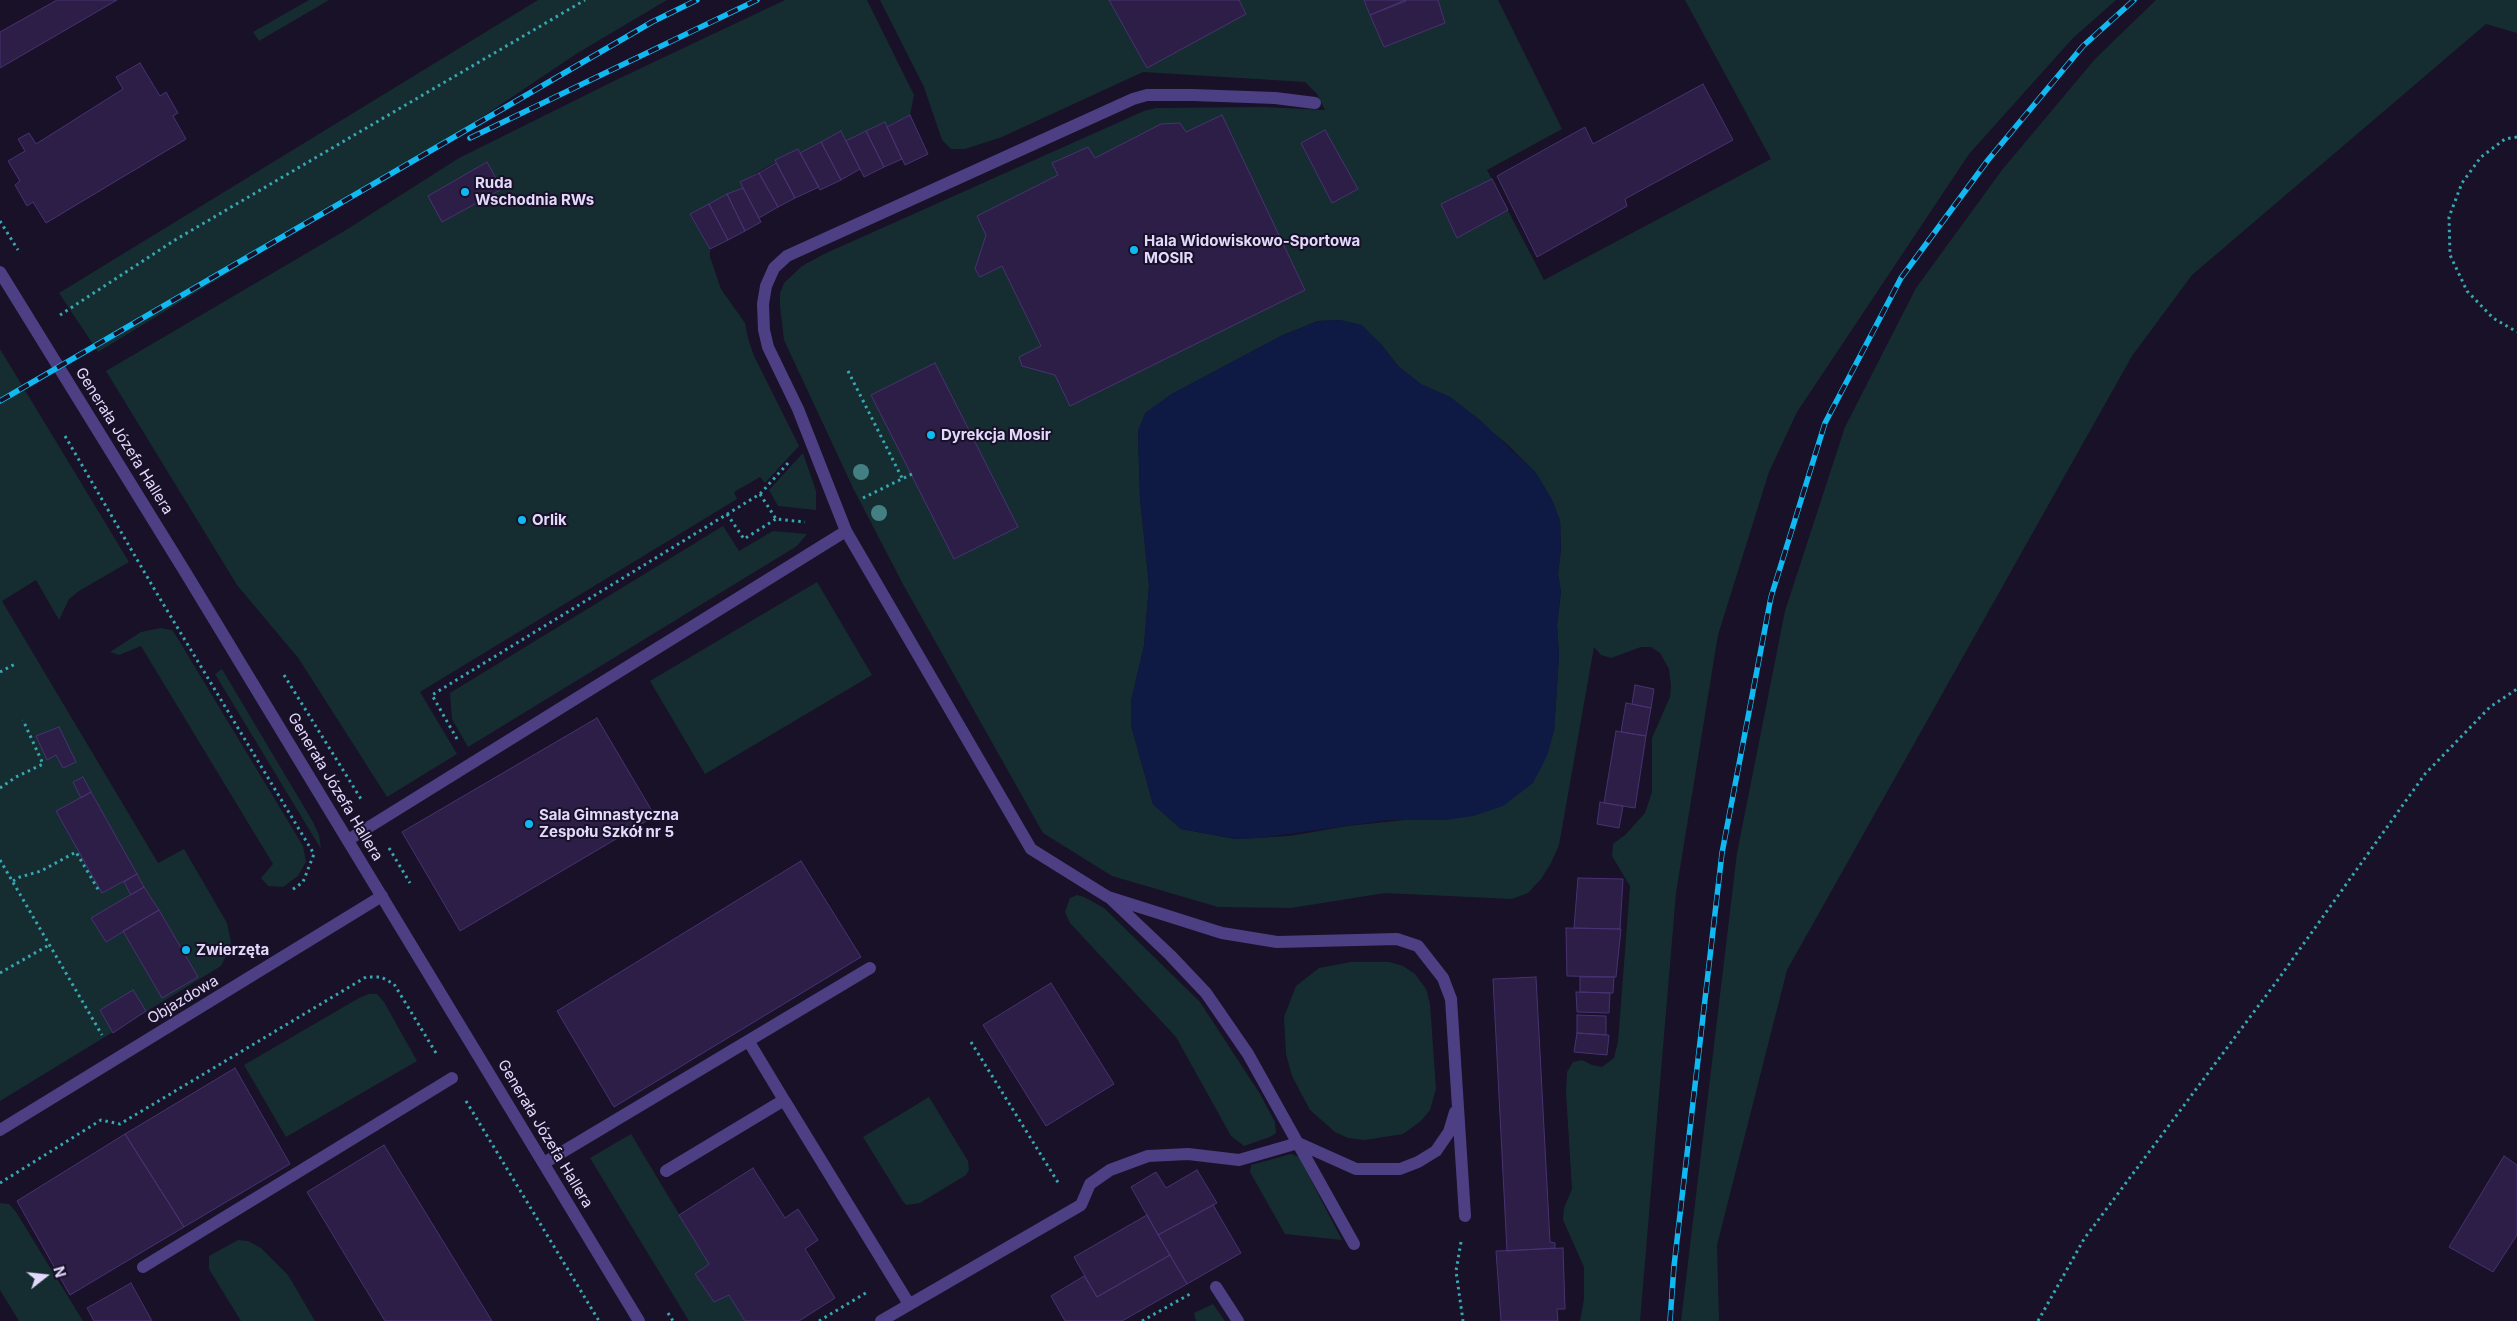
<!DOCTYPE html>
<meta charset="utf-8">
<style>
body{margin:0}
#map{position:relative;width:2517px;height:1321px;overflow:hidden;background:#181127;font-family:Inter,sans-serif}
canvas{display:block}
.north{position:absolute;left:20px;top:1251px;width:50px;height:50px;-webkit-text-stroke:4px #181127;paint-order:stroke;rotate:74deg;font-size:14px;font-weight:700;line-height:20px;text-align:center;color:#e3d9fd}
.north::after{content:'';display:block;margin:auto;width:18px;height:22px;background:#e3d9fd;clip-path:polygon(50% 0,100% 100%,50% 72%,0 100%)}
</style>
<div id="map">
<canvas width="2517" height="1321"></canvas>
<div class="north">N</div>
</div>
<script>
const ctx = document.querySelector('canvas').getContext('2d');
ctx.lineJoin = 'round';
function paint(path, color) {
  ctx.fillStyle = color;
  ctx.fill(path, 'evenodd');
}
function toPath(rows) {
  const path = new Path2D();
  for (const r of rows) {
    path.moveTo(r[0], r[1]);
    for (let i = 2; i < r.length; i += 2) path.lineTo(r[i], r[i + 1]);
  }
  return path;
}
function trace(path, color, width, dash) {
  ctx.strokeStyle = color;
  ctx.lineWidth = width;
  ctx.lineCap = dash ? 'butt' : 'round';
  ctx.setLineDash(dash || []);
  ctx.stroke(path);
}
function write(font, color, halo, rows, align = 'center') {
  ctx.font = font + ' Inter,sans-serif';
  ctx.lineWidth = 4;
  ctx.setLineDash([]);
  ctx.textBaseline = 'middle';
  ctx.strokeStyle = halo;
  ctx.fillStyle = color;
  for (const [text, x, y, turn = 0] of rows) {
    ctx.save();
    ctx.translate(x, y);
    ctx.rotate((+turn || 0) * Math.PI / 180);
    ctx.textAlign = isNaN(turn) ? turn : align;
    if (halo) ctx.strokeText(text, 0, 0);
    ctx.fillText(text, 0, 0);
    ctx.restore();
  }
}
const green = toPath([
 [309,0,329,0,259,41,253,32],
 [538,0,667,0,576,54,466,128,98,352,59,293],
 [785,0,867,0,914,95,910,115,887,127,846,141,800,153,798,149,741,182,743,188,690,214,710,249,710,257,721,289,745,323,748,338,754,356,799,446,765,483,760,477,734,492,737,499,420,692,457,754,387,797,299,659,237,585,106,371,346,230,459,158,618,79],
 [880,0,1498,0,1562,129,1487,170,1544,280,1771,159,1685,0,2116,0,2073,38,1969,154,1797,412,1769,472,1718,635,1676,893,1640,1321,1580,1321,1584,1299,1584,1267,1563,1220,1564,1208,1572,1189,1566,1092,1567,1072,1573,1062,1582,1060,1592,1065,1602,1067,1614,1058,1618,1042,1630,886,1612,856,1613,844,1625,835,1645,813,1652,792,1652,738,1670,697,1671,686,1669,669,1660,653,1651,647,1641,647,1611,658,1601,655,1594,647,1559,845,1551,863,1541,879,1528,893,1512,899,1385,893,1291,908,1218,907,1112,876,1043,833,904,586,854,490,784,340,780,306,780,293,784,283,802,266,824,254,1144,111,1156,108,1264,107,1325,110,1317,94,1305,82,1143,72,1002,137,965,149,951,149,942,140,924,87],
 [1341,320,1381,344,1398,366,1421,385,1450,397,1508,445,1536,473,1552,500,1560,521,1561,548,1558,574,1561,592,1557,625,1559,655,1554,731,1415,819,1347,826,1290,836,1236,839,1181,829,1153,804,1131,725,1131,701,1144,646,1149,585,1140,498,1138,431,1170,395,1281,336,1318,321],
 [2156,0,2517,0,2517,33,2486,24,2192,275,2132,356,1787,970,1717,1245,1719,1321,1681,1321,1737,853,1785,611,1845,427,1916,288,2002,170,2095,59],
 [0,349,129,562,79,591,69,599,59,620,36,580,2,601,158,863,184,849,227,923,231,942,229,950,221,966,0,1101],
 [803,453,816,491,816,510,778,506,769,490],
 [723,526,739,551,773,531,807,534,797,546,468,747,452,719,450,693],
 [817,582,872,675,705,774,650,681],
 [161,628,172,630,175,634,303,846,306,862,298,876,283,887,268,886,261,878,273,864,141,646,119,655,110,652,141,632],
 [222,669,313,822,319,835,321,849,215,674],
 [1077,895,1084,897,1104,908,1200,1002,1260,1094,1275,1122,1276,1133,1270,1137,1244,1146,1231,1136,1176,1037,1070,923,1065,912,1070,898],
 [1351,962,1389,962,1403,966,1415,974,1426,989,1430,1004,1436,1089,1430,1110,1421,1121,1403,1134,1365,1140,1348,1138,1335,1132,1310,1110,1292,1076,1286,1054,1284,1017,1296,986,1319,968],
 [369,994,377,994,384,1002,417,1061,286,1137,244,1065,359,998],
 [929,1097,968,1161,969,1170,966,1175,920,1203,906,1205,902,1200,863,1137],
 [631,1134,709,1264,695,1274,714,1302,729,1295,745,1321,689,1321,590,1158],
 [1291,1154,1299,1157,1342,1240,1285,1234,1250,1172,1251,1165],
 [0,1203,9,1204,16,1212,83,1321,19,1321,0,1290],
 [238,1240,248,1241,261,1248,288,1275,315,1321,241,1321,209,1269,209,1256],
 [1213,1304,1225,1321,1196,1321,1194,1313]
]);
const water = toPath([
 [1341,320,1362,325,1381,344,1398,366,1421,384,1450,397,1479,419,1536,473,1552,500,1560,521,1561,548,1558,574,1561,592,1557,625,1559,655,1554,731,1547,756,1533,783,1503,806,1473,816,1446,820,1389,820,1260,838,1236,839,1181,829,1153,804,1131,725,1131,701,1144,646,1149,585,1140,498,1138,431,1145,413,1170,395,1281,336,1318,321]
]);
const building = toPath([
 [57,0,117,0,0,68,0,32,57,0],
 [1109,0,1239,0,1246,14,1147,68,1109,0],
 [1364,0,1405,0,1406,1,1370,15,1364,0],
 [1405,0,1438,0,1445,23,1384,47,1370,15,1405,0],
 [140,63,160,96,166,92,178,113,173,116,186,139,46,223,33,202,27,206,15,185,20,181,8,161,25,151,18,139,29,133,36,144,123,89,116,77,140,63],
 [1703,84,1733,140,1625,199,1627,206,1537,257,1497,176,1585,127,1593,144,1703,84],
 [910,115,928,154,905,165,887,127,910,115],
 [1222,115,1305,290,1070,406,1055,375,1022,366,1019,357,1041,346,1002,266,980,277,975,269,986,235,977,216,1058,175,1052,163,1088,147,1095,158,1161,124,1180,123,1186,132,1222,115],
 [885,122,902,159,884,167,866,131,885,122],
 [1325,130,1358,189,1332,203,1301,143,1325,130],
 [841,131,860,169,841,180,821,142,841,131],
 [866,131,884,167,864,177,846,141,866,131],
 [821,142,841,180,820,190,800,153,821,142],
 [798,149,819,187,795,198,775,160,798,149],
 [487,162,502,189,442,222,428,196,487,162],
 [776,163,795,198,778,207,759,173,776,163],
 [759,173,778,207,759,218,740,182,759,173],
 [1492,179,1508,210,1457,238,1441,204,1492,179],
 [743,188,761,222,745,231,727,194,743,188],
 [727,194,745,231,728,240,709,204,727,194],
 [709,204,728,240,710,249,690,214,709,204],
 [935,363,1018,527,954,559,871,395,935,363],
 [1635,685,1654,689,1651,708,1632,704,1635,685],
 [1626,703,1651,708,1646,736,1621,732,1626,703],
 [597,718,655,816,460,931,402,832,597,718],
 [59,727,76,762,63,768,56,755,47,760,36,736,59,727],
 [1616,731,1646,736,1635,808,1604,803,1616,731],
 [83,777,91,792,81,798,73,782,83,777],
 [91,792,137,874,102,893,56,811,91,792],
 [1600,802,1623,806,1619,828,1597,824,1600,802],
 [801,861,861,957,614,1107,557,1011,801,861],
 [137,874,144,887,131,895,124,882,137,874],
 [1578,878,1623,879,1620,929,1574,928,1578,878],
 [144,887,159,910,106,942,91,918,144,887],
 [159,910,198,977,162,998,123,931,159,910],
 [1566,928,1621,929,1616,977,1567,976,1566,928],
 [1536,977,1550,1242,1555,1243,1555,1248,1507,1251,1493,979,1536,977],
 [1580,977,1614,977,1613,993,1580,992,1580,977],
 [1051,983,1114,1084,1046,1126,983,1025,1051,983],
 [133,990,146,1011,113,1033,100,1010,133,990],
 [1576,992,1610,993,1609,1013,1577,1012,1576,992],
 [1577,1015,1606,1016,1606,1035,1577,1033,1577,1015],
 [1577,1033,1609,1035,1607,1055,1574,1052,1577,1033],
 [235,1068,290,1164,184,1227,125,1134,235,1068],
 [125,1134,184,1227,70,1295,17,1201,125,1134],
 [384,1145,449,1251,492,1321,385,1321,307,1192,384,1145],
 [2504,1156,2517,1165,2517,1235,2493,1272,2449,1247,2504,1156],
 [753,1168,785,1218,798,1209,818,1240,805,1249,835,1298,799,1321,745,1321,729,1295,714,1302,695,1274,709,1264,679,1215,753,1168],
 [1197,1170,1217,1203,1158,1235,1131,1187,1156,1172,1166,1188,1197,1170],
 [1213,1205,1241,1253,1187,1284,1158,1235,1213,1205],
 [1147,1215,1170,1255,1097,1297,1074,1257,1147,1215],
 [1563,1248,1565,1309,1557,1309,1558,1321,1501,1321,1496,1251,1563,1248],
 [1170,1255,1187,1284,1122,1321,1065,1321,1051,1296,1084,1276,1097,1297,1170,1255],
 [131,1283,152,1321,94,1321,87,1308,131,1283]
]);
const path = toPath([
 [2517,137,2505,139,2481,157,2462,183,2449,217,2450,255,2467,291,2493,318,2517,332],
 [0,221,18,250],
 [60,315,175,240,585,0],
 [848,371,902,478],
 [65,436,156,592,314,854,303,882,292,890],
 [760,494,776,519,805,522],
 [863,498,912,474],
 [727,514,744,539,776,519],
 [0,672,17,663],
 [284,675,361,799],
 [457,739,432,695,760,494,789,462],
 [0,788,16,777,43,764,23,720],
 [389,848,410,883],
 [0,860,102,1035],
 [13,881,20,877,41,871,76,852,99,891],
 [0,973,49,945],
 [971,1042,1059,1184],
 [466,1101,599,1321],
 [0,1183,101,1120,120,1124,366,977,381,977,394,984,436,1053],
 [1461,1242,1456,1271,1463,1321],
 [668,1313,673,1321],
 [819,1321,869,1291],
 [1142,1321,1190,1294],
 [2038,1321,2084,1239,2277,981,2425,774,2490,707,2517,689]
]);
const service = toPath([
 [846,531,1031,849,1108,897,1222,933,1277,942,1397,939,1418,946,1443,978,1451,999,1465,1216],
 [348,840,846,531,798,409,768,347,764,330,763,304,766,286,774,268,787,256,1133,99,1147,95,1193,95,1275,98,1315,103],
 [1112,900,1170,955,1206,993,1248,1054,1354,1244],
 [749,1042,784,1100],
 [544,1163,870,968],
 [666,1171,784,1100,909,1304],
 [143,1267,452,1078],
 [1216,1287,1238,1321],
 [881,1321,1081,1205,1090,1184,1110,1170,1148,1156,1188,1154,1239,1160,1298,1143,1356,1169,1400,1169,1418,1162,1436,1151,1449,1132,1455,1112]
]);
const minor = toPath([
 [0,1130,382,896]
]);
const tertiary = toPath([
 [0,272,187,575,639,1321]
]);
const rail = toPath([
 [470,138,757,0],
 [0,401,652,22,697,0],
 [1670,1321,1674,1266,1722,853,1771,597,1825,423,1901,278,1988,160,2083,46,2134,0]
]);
const trees = [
 [861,472],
 [879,513]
];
const markers = [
 [465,192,5,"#11b9f2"],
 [1134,250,5,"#11b9f2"],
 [931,435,5,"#11b9f2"],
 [522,520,5,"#11b9f2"],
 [529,824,5,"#11b9f2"],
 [186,950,5,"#11b9f2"]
];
const poiNames = [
 ["Ruda",475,183],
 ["Wschodnia RWs",475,200],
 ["Hala Widowiskowo-Sportowa",1144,241],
 ["MOSIR",1144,258],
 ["Dyrekcja Mosir",941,435],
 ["Orlik",532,520],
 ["Sala Gimnastyczna",539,815],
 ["Zespołu Szkół nr 5",539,832],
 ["Zwierzęta",196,950]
];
const streetNames = [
 ["Generała Józefa Hallera",124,441,58],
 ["Generała Józefa Hallera",335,787,59],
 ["Objazdowa",183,1000,-31],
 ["Generała Józefa Hallera",545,1134,59]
];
paint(green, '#152d31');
paint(water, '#0e1944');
paint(building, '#2d1e47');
trace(building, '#483272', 1);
trace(path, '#37a8b3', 3, [2.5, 4]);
trace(service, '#4c3f83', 12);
trace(minor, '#4c3f83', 12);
trace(tertiary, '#4c3f83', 12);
trace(rail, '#11b9f2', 5.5);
trace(rail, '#181127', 4, [11]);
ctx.fillStyle = '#448083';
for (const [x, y] of trees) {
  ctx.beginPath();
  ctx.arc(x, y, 8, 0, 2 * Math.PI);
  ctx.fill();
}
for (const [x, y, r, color] of markers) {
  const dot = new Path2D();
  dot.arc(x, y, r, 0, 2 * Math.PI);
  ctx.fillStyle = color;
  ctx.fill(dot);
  trace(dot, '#181127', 2);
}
write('bold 15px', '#e3d9fd', '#181127', poiNames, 'left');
write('15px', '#e3d9fd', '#181127', streetNames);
</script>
